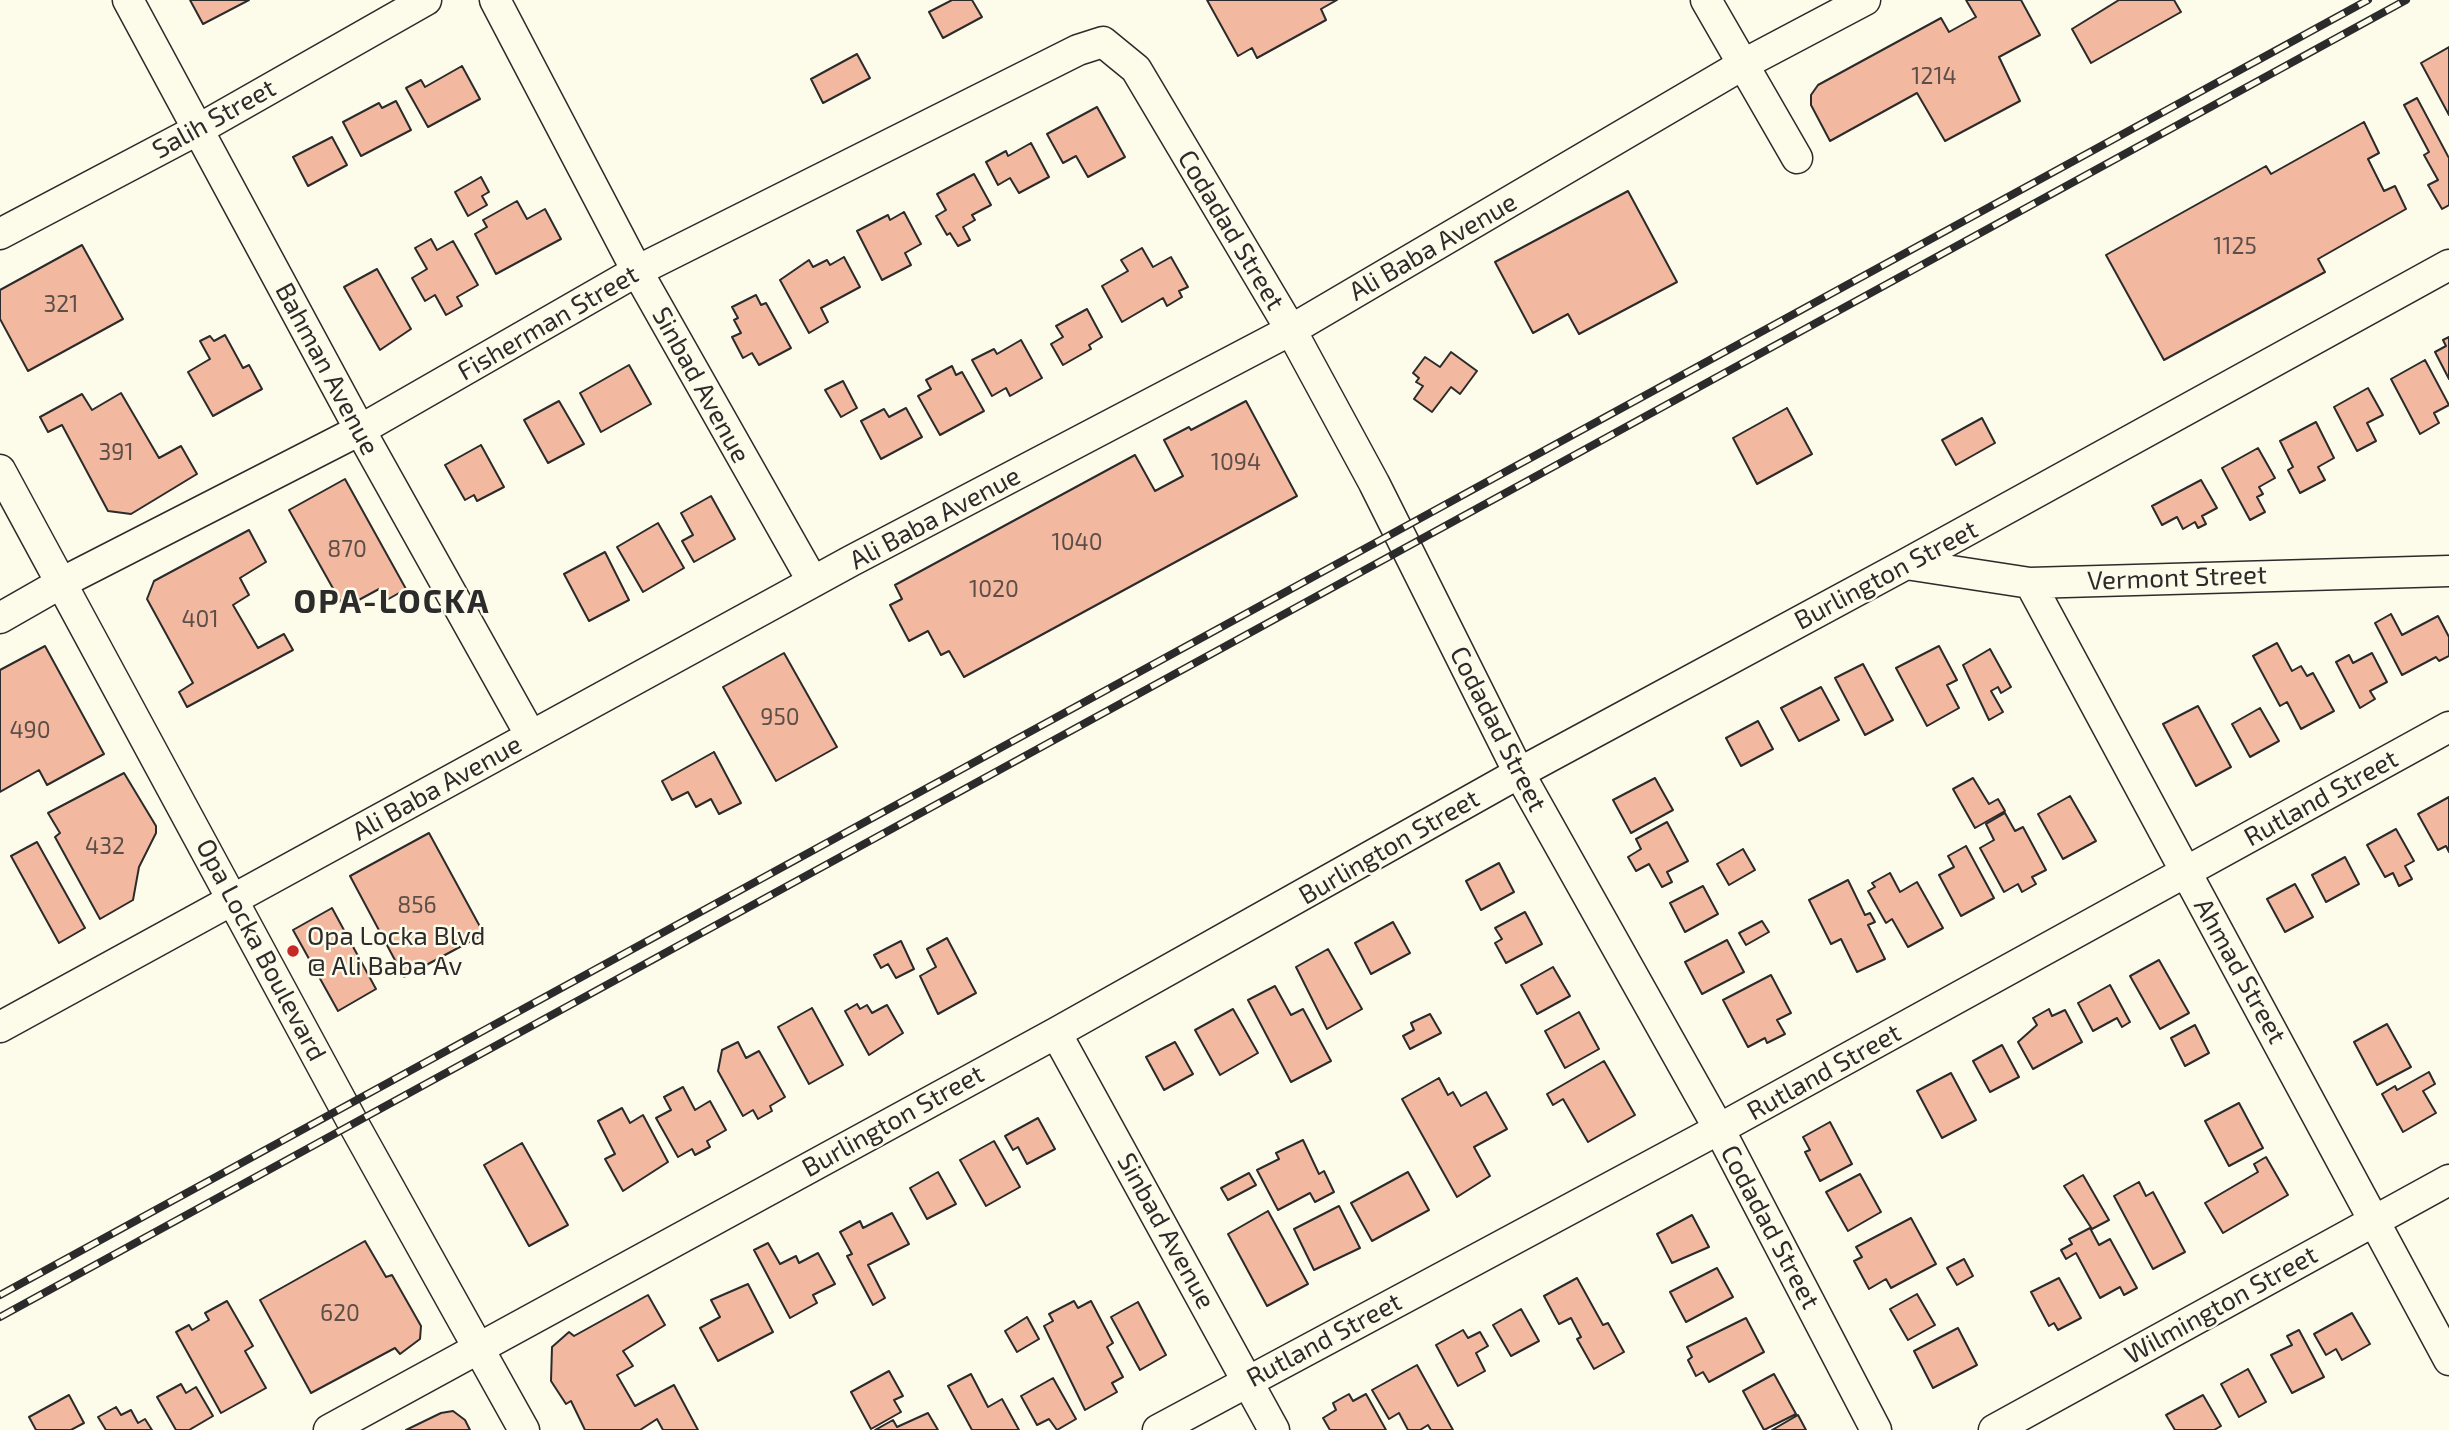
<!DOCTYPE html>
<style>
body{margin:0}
canvas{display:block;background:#fdfbea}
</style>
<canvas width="2449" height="1430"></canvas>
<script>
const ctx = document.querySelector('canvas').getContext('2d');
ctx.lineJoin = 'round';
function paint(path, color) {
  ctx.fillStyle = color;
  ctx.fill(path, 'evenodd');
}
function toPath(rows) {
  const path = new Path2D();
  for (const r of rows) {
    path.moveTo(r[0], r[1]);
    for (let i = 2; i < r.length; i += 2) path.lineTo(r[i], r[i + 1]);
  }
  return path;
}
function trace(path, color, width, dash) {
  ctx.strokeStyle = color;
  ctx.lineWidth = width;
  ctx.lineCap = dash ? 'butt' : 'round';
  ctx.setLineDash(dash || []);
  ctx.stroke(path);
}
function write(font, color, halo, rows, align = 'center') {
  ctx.font = font + ' "Exo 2",sans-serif';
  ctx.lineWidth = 5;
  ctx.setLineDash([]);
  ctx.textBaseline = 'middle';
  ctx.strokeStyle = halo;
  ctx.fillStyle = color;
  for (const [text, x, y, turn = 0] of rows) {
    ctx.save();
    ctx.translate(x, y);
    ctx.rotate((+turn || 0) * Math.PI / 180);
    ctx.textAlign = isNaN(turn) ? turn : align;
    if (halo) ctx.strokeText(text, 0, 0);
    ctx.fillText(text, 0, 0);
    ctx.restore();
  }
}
const building = toPath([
 [190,0,249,0,203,24,190,0],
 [952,0,972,0,982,17,943,38,929,12,952,0],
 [1207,0,1337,0,1321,9,1326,20,1257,58,1252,48,1238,56,1207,0],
 [1966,0,2021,0,2040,35,1999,57,2020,101,1945,141,1917,93,1830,141,1811,105,1811,95,1818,85,1941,18,1949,32,1976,17,1966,0],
 [2119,0,2174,0,2181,12,2091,63,2072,29,2119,0],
 [2449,47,2449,115,2421,63,2449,47],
 [857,54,870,78,823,103,811,79,857,54],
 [462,66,480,99,428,127,406,88,421,80,425,87,462,66],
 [2417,98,2449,158,2449,205,2442,209,2428,185,2438,180,2424,155,2429,152,2404,105,2417,98],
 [396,101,411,130,361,156,343,122,379,103,382,108,396,101],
 [1097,107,1125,157,1088,177,1076,156,1063,163,1047,134,1097,107],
 [2364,122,2379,153,2368,159,2384,191,2395,186,2406,209,2318,259,2325,272,2164,360,2106,255,2266,166,2271,174,2364,122],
 [332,137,347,165,308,186,293,157,332,137],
 [1031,143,1049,177,1019,193,1010,178,998,185,986,162,1006,151,1008,156,1031,143],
 [974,174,991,205,972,215,975,220,963,227,970,240,958,246,950,233,947,235,936,216,946,210,937,194,974,174],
 [481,177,489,192,482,196,487,205,468,216,455,192,481,177],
 [1628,191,1677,282,1579,334,1568,314,1533,333,1495,262,1628,191],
 [517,201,527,219,545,209,561,239,496,274,475,234,487,227,483,220,517,201],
 [904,212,921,244,905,253,911,265,882,280,857,231,888,215,890,220,904,212],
 [431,239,437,250,453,241,478,285,457,297,462,306,446,315,435,295,425,301,412,278,427,269,415,248,431,239],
 [82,245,123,319,28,371,0,319,0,290,82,245],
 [1142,248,1153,267,1171,257,1188,287,1179,291,1182,297,1167,306,1163,298,1122,322,1102,286,1128,271,1121,260,1142,248],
 [844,257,860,287,821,308,828,322,809,333,780,280,809,260,813,267,827,260,830,265,844,257],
 [377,269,411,329,380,350,344,287,377,269],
 [756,295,761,305,766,303,791,348,759,365,752,353,743,358,732,337,741,333,734,320,738,318,732,307,756,295],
 [1087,309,1102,337,1089,345,1091,349,1063,365,1051,344,1063,337,1056,326,1087,309],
 [225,335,243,368,249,365,262,389,213,416,188,372,210,359,200,341,210,336,214,341,225,335],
 [2449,337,2449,379,2435,352,2446,346,2443,340,2449,337],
 [1021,340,1042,378,1010,396,1006,388,992,396,972,360,994,349,997,354,1021,340],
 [1451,352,1477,371,1460,394,1451,387,1432,412,1414,399,1423,386,1416,382,1419,378,1413,373,1425,357,1440,367,1451,352],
 [2425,360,2449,405,2434,413,2439,423,2420,434,2391,379,2425,360],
 [629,365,651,404,601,432,580,393,629,365],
 [952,366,956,375,962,372,984,411,940,435,918,396,931,389,926,380,952,366],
 [843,381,857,408,841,417,825,390,843,381],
 [2368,388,2383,415,2367,423,2376,441,2357,451,2334,407,2368,388],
 [121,393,159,458,181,446,197,474,131,514,108,511,62,425,48,432,40,417,82,394,92,410,121,393],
 [559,401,584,444,548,463,524,420,559,401],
 [1246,401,1297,496,964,677,949,651,941,655,928,631,909,641,890,605,902,599,895,585,1135,455,1155,491,1183,476,1164,440,1189,427,1191,430,1246,401],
 [906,408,922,437,881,459,861,421,884,409,889,417,906,408],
 [1787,408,1812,454,1757,484,1733,438,1787,408],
 [1982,418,1995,443,1956,465,1942,440,1982,418],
 [2316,422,2334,458,2318,467,2325,480,2300,493,2288,470,2293,467,2280,441,2316,422],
 [481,445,504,487,477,501,474,495,465,500,445,465,481,445],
 [2258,448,2275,478,2259,487,2263,494,2257,497,2265,512,2250,520,2222,468,2258,448],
 [345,479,406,589,385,601,379,589,344,608,289,510,345,479],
 [2201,480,2217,508,2202,516,2206,524,2198,528,2195,522,2183,529,2177,517,2162,525,2152,506,2201,480],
 [711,496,735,539,694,562,682,541,693,535,681,513,711,496],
 [658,523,684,568,643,592,617,547,658,523],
 [249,530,266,562,240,578,249,595,233,605,258,648,284,634,293,650,187,707,179,692,193,683,147,599,154,581,249,530],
 [605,552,629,600,589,621,564,574,605,552],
 [2391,614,2402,635,2438,616,2449,637,2449,656,2439,661,2436,657,2402,675,2375,623,2391,614],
 [2277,643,2292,671,2301,666,2307,676,2313,673,2334,711,2301,729,2287,702,2280,706,2253,656,2277,643],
 [45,646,104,754,47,785,39,770,0,792,0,670,45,646],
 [1939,646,1957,680,1947,685,1959,708,1927,726,1896,668,1939,646],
 [1990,649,2011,687,2001,693,1998,687,1991,691,2003,712,1989,720,1963,665,1990,649],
 [784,653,837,747,776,781,723,687,784,653],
 [2372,653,2387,682,2370,691,2375,699,2360,708,2336,662,2349,655,2353,663,2372,653],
 [1863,664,1893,720,1865,735,1835,678,1863,664],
 [1821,687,1839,720,1799,741,1781,708,1821,687],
 [2198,706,2231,767,2196,786,2163,724,2198,706],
 [2260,708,2279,741,2250,757,2232,724,2260,708],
 [1758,721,1773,749,1741,766,1726,738,1758,721],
 [714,752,741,803,719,814,711,799,696,807,688,792,672,800,662,781,714,752],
 [124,773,156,826,156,833,139,867,133,900,100,919,55,837,60,833,48,813,124,773],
 [1655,778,1673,810,1631,833,1613,800,1655,778],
 [1973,778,1989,804,1998,799,2005,811,1975,828,1953,789,1973,778],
 [2070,796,2096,841,2063,859,2038,814,2070,796],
 [2449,797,2449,852,2446,846,2438,850,2418,814,2449,797],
 [2005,813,2015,831,2023,827,2046,870,2032,877,2036,884,2022,892,2018,884,2004,892,1980,848,1994,840,1986,824,2005,813],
 [1667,822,1688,861,1667,872,1672,882,1662,887,1649,864,1636,871,1628,857,1641,849,1636,839,1667,822],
 [2396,829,2414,861,2405,866,2412,879,2399,886,2393,873,2385,877,2367,845,2396,829],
 [429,833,484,934,404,977,350,876,429,833],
 [37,842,85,928,59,943,11,856,37,842],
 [1966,846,1994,898,1961,916,1939,875,1954,867,1948,856,1966,846],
 [1743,849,1755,870,1729,885,1717,864,1743,849],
 [2345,857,2359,884,2326,902,2312,875,2345,857],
 [1499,863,1514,892,1481,910,1466,881,1499,863],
 [1890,873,1900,892,1917,882,1943,928,1908,947,1892,919,1886,923,1868,891,1875,887,1872,883,1890,873],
 [1848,880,1865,915,1870,913,1875,922,1868,925,1885,959,1857,972,1841,939,1831,944,1809,900,1848,880],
 [2295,884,2313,917,2285,932,2267,899,2295,884],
 [1703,886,1718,914,1685,932,1670,903,1703,886],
 [332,908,376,989,338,1011,293,930,332,908],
 [1525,912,1542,944,1506,963,1495,943,1502,939,1495,928,1525,912],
 [1762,921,1769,932,1746,945,1739,933,1762,921],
 [1393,922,1410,953,1371,974,1355,943,1393,922],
 [947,938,976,993,938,1014,920,976,936,967,927,949,947,938],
 [1727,940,1744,972,1702,994,1685,962,1727,940],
 [901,941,914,969,896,978,888,964,881,968,874,955,901,941],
 [1328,949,1362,1009,1327,1029,1296,967,1328,949],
 [2159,960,2189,1013,2160,1029,2130,976,2159,960],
 [1553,967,1570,996,1537,1014,1521,985,1553,967],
 [1771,975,1791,1013,1777,1020,1785,1034,1767,1043,1765,1038,1748,1047,1723,1000,1771,975],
 [2110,985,2130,1022,2122,1027,2117,1018,2093,1031,2078,1003,2110,985],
 [1275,986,1291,1015,1303,1009,1331,1061,1291,1082,1248,1000,1275,986],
 [857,1004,860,1009,867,1005,872,1013,887,1005,903,1033,869,1055,845,1011,857,1004],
 [812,1008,843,1065,809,1084,778,1027,812,1008],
 [1233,1009,1258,1053,1220,1075,1195,1030,1233,1009],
 [2049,1009,2052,1016,2065,1010,2082,1042,2033,1069,2018,1042,2037,1025,2033,1018,2049,1009],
 [1579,1012,1599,1049,1565,1068,1545,1031,1579,1012],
 [1430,1014,1441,1033,1410,1049,1403,1036,1414,1030,1411,1023,1430,1014],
 [2387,1024,2411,1067,2377,1085,2354,1042,2387,1024],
 [2195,1025,2209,1053,2185,1066,2171,1038,2195,1025],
 [738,1042,746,1058,759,1051,785,1097,770,1106,772,1111,758,1119,753,1110,743,1116,718,1071,722,1050,738,1042],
 [1175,1042,1193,1074,1164,1090,1146,1057,1175,1042],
 [2002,1045,2019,1077,1990,1092,1973,1061,2002,1045],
 [1604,1061,1635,1115,1588,1142,1563,1099,1553,1105,1547,1094,1604,1061],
 [2429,1072,2435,1084,2423,1091,2436,1113,2403,1132,2382,1094,2395,1086,2397,1090,2429,1072],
 [1951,1073,1976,1120,1942,1138,1917,1091,1951,1073],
 [1439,1078,1448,1095,1453,1092,1461,1106,1486,1092,1507,1129,1474,1147,1490,1176,1457,1197,1402,1099,1439,1078],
 [683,1087,695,1110,710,1101,726,1130,707,1141,710,1147,695,1155,692,1149,678,1157,656,1118,671,1110,664,1097,683,1087],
 [2239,1103,2263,1148,2229,1166,2205,1121,2239,1103],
 [622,1108,630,1123,643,1115,668,1162,623,1191,605,1159,615,1154,598,1121,622,1108],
 [1038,1118,1055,1149,1027,1164,1018,1147,1013,1150,1005,1136,1038,1118],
 [1830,1122,1852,1164,1820,1181,1805,1152,1810,1150,1803,1137,1830,1122],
 [1303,1140,1319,1174,1324,1171,1334,1192,1315,1202,1310,1193,1278,1210,1257,1170,1279,1159,1276,1153,1303,1140],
 [994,1141,1020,1187,986,1206,960,1160,994,1141],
 [522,1143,568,1225,529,1246,484,1165,522,1143],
 [2266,1157,2288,1195,2223,1233,2205,1203,2258,1172,2254,1164,2266,1157],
 [938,1172,956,1204,927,1219,910,1188,938,1172],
 [1408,1172,1429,1210,1372,1241,1351,1203,1408,1172],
 [1249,1173,1256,1185,1228,1200,1221,1188,1249,1173],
 [1860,1174,1881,1212,1848,1231,1826,1192,1860,1174],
 [2083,1175,2109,1220,2092,1229,2064,1186,2083,1175],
 [2139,1182,2146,1196,2153,1192,2185,1252,2153,1269,2114,1196,2139,1182],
 [1339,1206,1360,1248,1314,1270,1294,1229,1339,1206],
 [1268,1211,1308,1284,1267,1306,1228,1234,1268,1211],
 [892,1213,909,1244,868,1265,885,1298,873,1305,847,1256,852,1254,840,1232,860,1221,863,1228,892,1213],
 [1692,1215,1709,1247,1672,1263,1657,1234,1692,1215],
 [1911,1218,1936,1264,1891,1288,1886,1279,1869,1289,1854,1261,1862,1257,1856,1247,1911,1218],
 [2090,1228,2099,1245,2110,1239,2137,1288,2124,1295,2120,1287,2100,1298,2076,1253,2066,1259,2061,1250,2072,1244,2069,1239,2090,1228],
 [365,1241,386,1277,392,1275,421,1326,420,1339,400,1354,395,1348,311,1393,260,1300,365,1241],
 [768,1243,780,1264,796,1256,799,1263,818,1253,835,1284,813,1295,817,1303,790,1318,754,1250,768,1243],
 [1964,1259,1973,1276,1957,1285,1947,1268,1964,1259],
 [1717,1268,1733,1297,1686,1322,1670,1292,1717,1268],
 [1577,1278,1603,1325,1608,1323,1624,1352,1594,1369,1577,1339,1581,1337,1571,1318,1559,1324,1544,1296,1577,1278],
 [2059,1278,2081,1318,2058,1330,2054,1323,2049,1326,2031,1292,2059,1278],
 [748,1284,773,1332,718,1361,700,1328,720,1317,711,1300,748,1284],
 [1917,1294,1935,1325,1908,1340,1890,1309,1917,1294],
 [648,1295,665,1325,623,1351,633,1366,617,1375,635,1406,674,1385,698,1430,663,1430,657,1419,640,1430,585,1430,571,1401,566,1404,551,1381,552,1347,569,1332,574,1336,648,1295],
 [227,1301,253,1346,245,1351,266,1388,221,1413,176,1332,189,1325,192,1330,209,1320,205,1313,227,1301],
 [1074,1301,1078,1308,1091,1301,1113,1343,1107,1347,1123,1377,1112,1383,1117,1392,1085,1410,1044,1326,1053,1321,1049,1314,1074,1301],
 [1138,1302,1166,1355,1140,1370,1111,1317,1138,1302],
 [1521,1309,1539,1341,1511,1356,1493,1325,1521,1309],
 [2352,1313,2370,1344,2342,1360,2336,1349,2326,1355,2314,1334,2352,1313],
 [1027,1317,1039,1339,1017,1352,1005,1331,1027,1317],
 [1746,1318,1764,1352,1709,1382,1703,1372,1696,1376,1688,1360,1692,1357,1687,1347,1746,1318],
 [1958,1328,1977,1365,1933,1388,1914,1351,1958,1328],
 [1463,1330,1468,1338,1480,1332,1488,1346,1476,1353,1485,1371,1458,1386,1436,1345,1463,1330],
 [2299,1330,2324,1377,2292,1393,2271,1355,2292,1345,2287,1336,2299,1330],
 [1417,1365,1453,1430,1431,1430,1428,1425,1420,1430,1408,1430,1399,1413,1389,1419,1372,1390,1417,1365],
 [2248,1369,2266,1402,2239,1417,2221,1384,2248,1369],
 [889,1371,903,1396,894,1400,901,1412,871,1429,851,1392,889,1371],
 [971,1374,988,1407,1002,1399,1019,1430,972,1430,948,1386,971,1374],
 [1774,1374,1796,1414,1764,1430,1743,1391,1774,1374],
 [1053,1378,1076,1419,1057,1430,1049,1419,1037,1425,1021,1396,1053,1378],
 [181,1384,186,1393,196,1387,213,1416,189,1430,176,1430,157,1397,181,1384],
 [1349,1394,1353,1401,1366,1394,1386,1430,1330,1430,1323,1418,1336,1410,1333,1403,1349,1394],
 [69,1395,84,1423,71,1430,36,1430,29,1417,69,1395],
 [2203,1395,2221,1426,2214,1430,2175,1430,2166,1415,2203,1395],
 [116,1407,121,1415,131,1410,138,1423,145,1419,152,1430,106,1430,98,1417,116,1407],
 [453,1411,465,1420,470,1430,406,1430,441,1413,453,1411],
 [928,1413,938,1430,875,1430,893,1420,897,1427,928,1413],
 [1798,1415,1806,1430,1772,1430,1798,1415]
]);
const minor = toPath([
 [128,0,360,430,531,736],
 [495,0,637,271,813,582],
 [1706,0,1797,158],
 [0,234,199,129,426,0],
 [0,470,353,1123,524,1430],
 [1906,564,2030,583,2449,571],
 [2030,583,2449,1360],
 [0,618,63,582,360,430,637,271,1078,50,1103,42,1136,69,1291,330,1374,483,1519,773,1719,1129,1876,1430],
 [0,1027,851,561,1291,330,1742,65,1865,0],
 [1056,1033,1274,1430],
 [329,1430,1056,1033,1519,773,1906,564,2449,265],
 [1158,1430,1719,1129,2449,727],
 [1994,1430,2449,1180]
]);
const rail = toPath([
 [0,1295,2368,0],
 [0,1317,2406,0]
]);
const markers = [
 [293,951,7,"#c62828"]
];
const numberNames = [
 ["1214",1934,76],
 ["1125",2235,246],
 ["321",61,304],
 ["391",116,452],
 ["1094",1236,462],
 ["1040",1077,542],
 ["870",347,549],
 ["1020",994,589],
 ["401",200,619],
 ["950",780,717],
 ["490",30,730],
 ["432",105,846],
 ["856",417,905],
 ["620",340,1313]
];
const streetNames = [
 ["Salih Street",214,119,-29],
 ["Codadad Street",1231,230,59],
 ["Ali Baba Avenue",1433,247,-30],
 ["Fisherman Street",548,323,-30],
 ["Bahman Avenue",327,369,62],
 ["Sinbad Avenue",701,385,61],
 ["Ali Baba Avenue",935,518,-28],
 ["Burlington Street",1886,575,-28],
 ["Vermont Street",2177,578,-2],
 ["Codadad Street",1498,729,63],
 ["Ali Baba Avenue",437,788,-29],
 ["Rutland Street",2321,798,-29],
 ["Burlington Street",1389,847,-30],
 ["Opa Locka Boulevard",261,950,62],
 ["Ahmad Street",2240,971,61],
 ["Rutland Street",1824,1072,-29],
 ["Burlington Street",893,1121,-29],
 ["Codadad Street",1770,1227,62],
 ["Sinbad Avenue",1166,1231,61],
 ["Wilmington Street",2221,1305,-29],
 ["Rutland Street",1324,1340,-28]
];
const poiNames = [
 ["Opa Locka Blvd",307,936],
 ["@ Ali Baba Av",307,966]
];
const districtNames = [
 ["OPA-LOCKA",392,602]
];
paint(building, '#f2b8a0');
trace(building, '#2b2b2b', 2);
trace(minor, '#2b2b2b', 33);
trace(minor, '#fdfbea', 30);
trace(rail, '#2b2b2b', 8);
trace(rail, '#fdfbea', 5, [16]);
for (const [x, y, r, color] of markers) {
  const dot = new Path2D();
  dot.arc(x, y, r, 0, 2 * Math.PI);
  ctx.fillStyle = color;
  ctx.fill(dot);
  trace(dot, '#fdfbea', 2.5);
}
write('23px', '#5d4e48', null, numberNames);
write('26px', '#2b2b2b', '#fdfbea', streetNames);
write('26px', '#2b2b2b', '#fdfbea', poiNames, 'left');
ctx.letterSpacing = '2px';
write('bold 33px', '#2b2b2b', '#fdfbea', districtNames);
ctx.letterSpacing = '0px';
</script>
